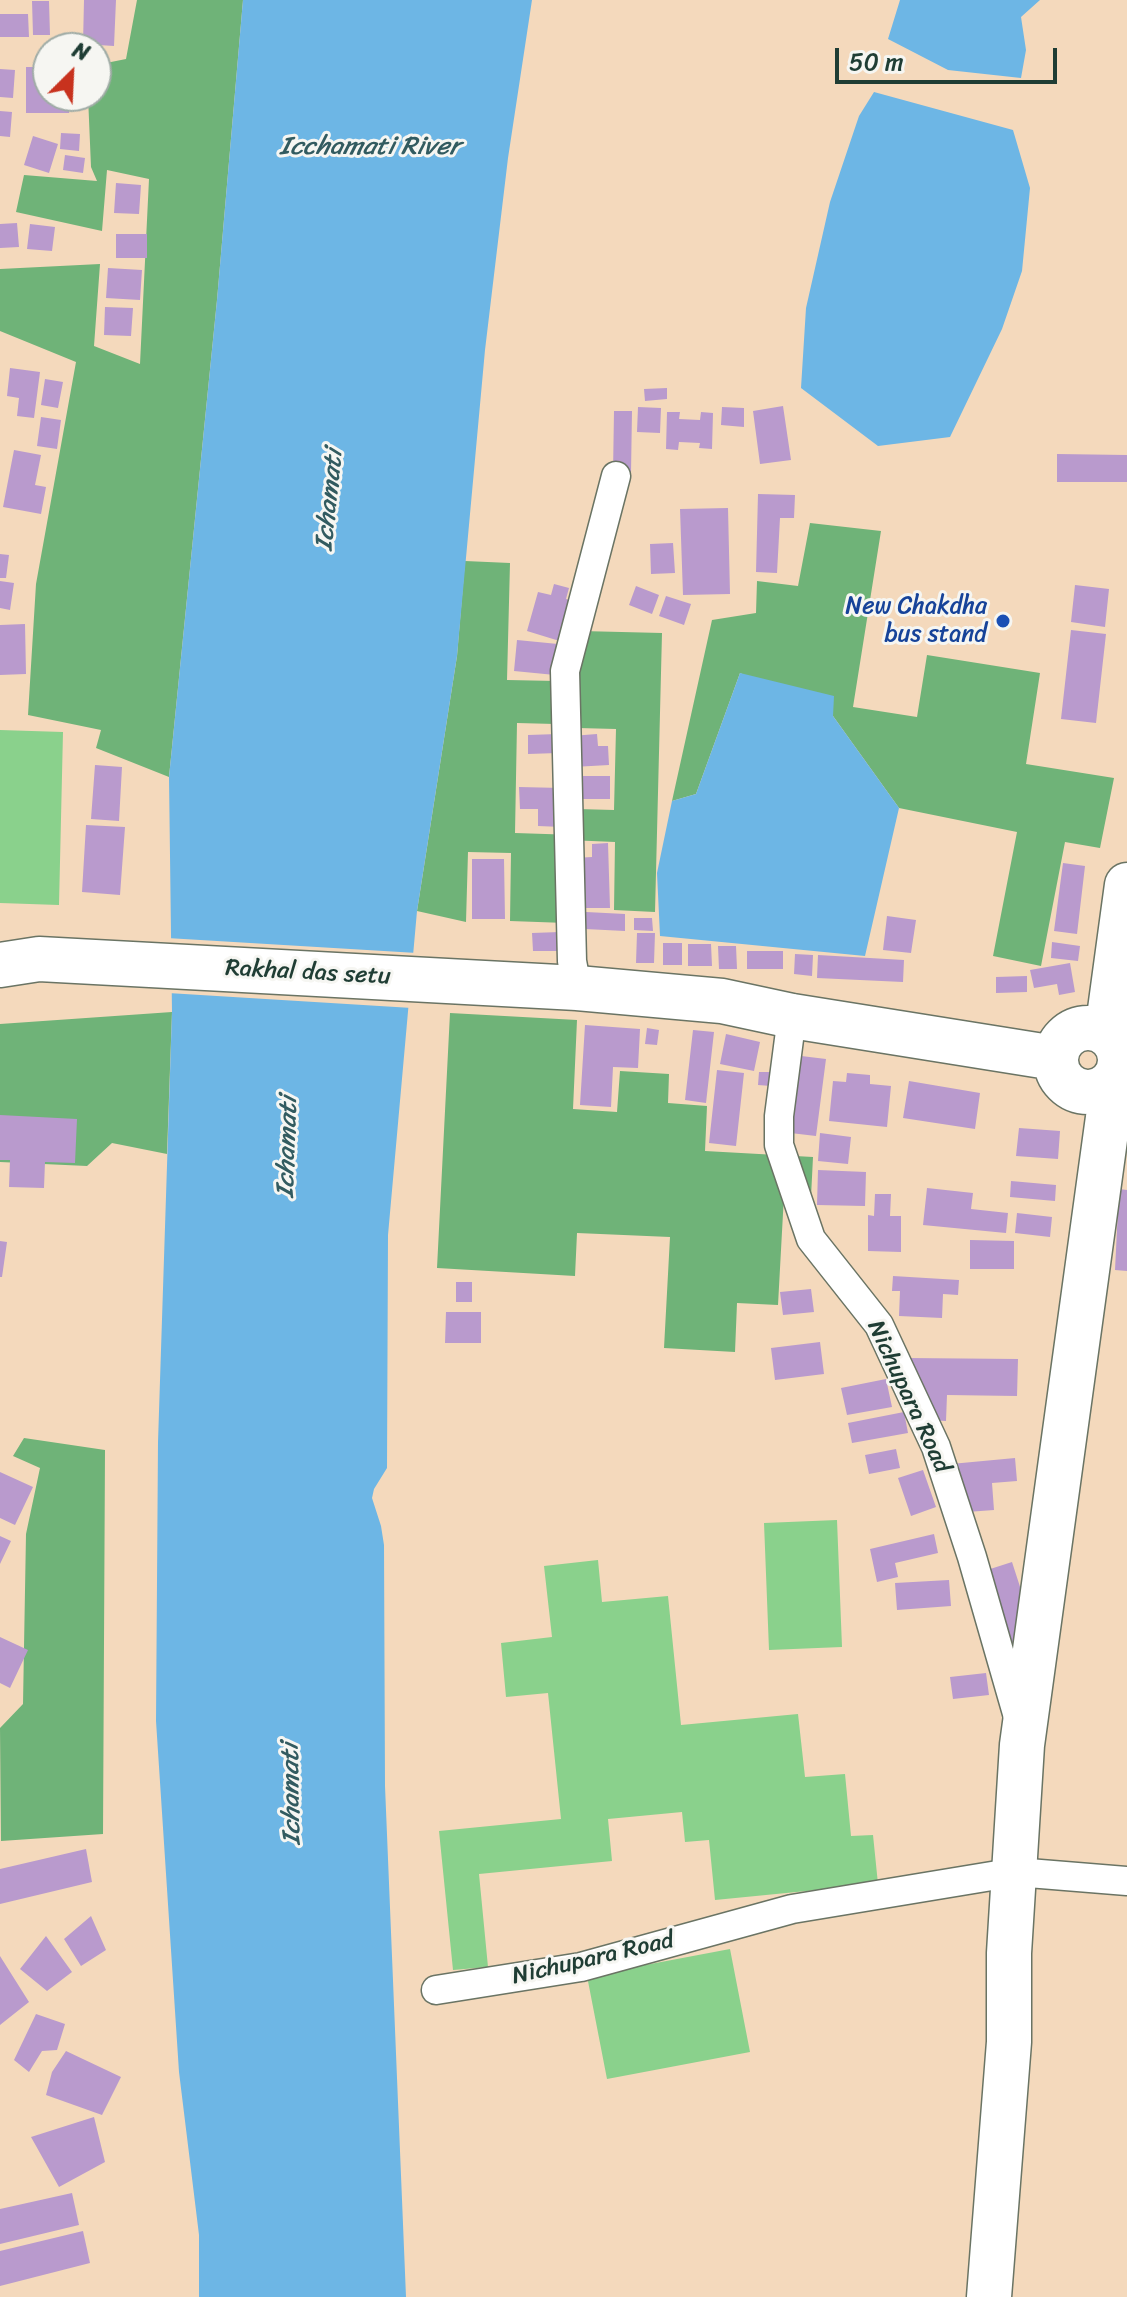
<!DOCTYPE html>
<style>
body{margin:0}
#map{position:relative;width:1127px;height:2297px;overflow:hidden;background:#f4d9bc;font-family:Sriracha,sans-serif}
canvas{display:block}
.north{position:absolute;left:32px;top:32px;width:80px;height:80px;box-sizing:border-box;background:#f6f6f2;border:2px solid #a0aca6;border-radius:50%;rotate:24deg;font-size:22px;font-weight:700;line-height:32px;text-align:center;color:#1f3d34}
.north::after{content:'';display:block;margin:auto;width:28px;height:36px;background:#c8321e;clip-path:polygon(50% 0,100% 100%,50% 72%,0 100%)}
.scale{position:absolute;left:835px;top:48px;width:222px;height:36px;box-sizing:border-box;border:4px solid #1f3d34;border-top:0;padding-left:10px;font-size:24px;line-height:28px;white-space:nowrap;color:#1f3d34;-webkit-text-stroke:6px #f6f6f2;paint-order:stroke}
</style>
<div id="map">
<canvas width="1127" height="2297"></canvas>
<div class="north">N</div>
<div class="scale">50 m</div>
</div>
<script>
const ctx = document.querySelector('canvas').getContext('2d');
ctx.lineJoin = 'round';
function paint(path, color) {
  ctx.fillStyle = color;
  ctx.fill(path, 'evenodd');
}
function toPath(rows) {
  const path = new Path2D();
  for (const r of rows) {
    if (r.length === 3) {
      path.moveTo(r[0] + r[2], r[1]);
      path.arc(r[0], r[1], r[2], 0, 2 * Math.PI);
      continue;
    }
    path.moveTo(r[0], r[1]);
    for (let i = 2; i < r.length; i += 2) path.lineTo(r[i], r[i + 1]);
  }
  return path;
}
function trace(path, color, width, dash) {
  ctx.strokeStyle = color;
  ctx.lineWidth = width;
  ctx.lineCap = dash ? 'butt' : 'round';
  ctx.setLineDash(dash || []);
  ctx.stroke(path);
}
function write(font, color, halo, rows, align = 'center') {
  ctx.font = font + ' Sriracha,sans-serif';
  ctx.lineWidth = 6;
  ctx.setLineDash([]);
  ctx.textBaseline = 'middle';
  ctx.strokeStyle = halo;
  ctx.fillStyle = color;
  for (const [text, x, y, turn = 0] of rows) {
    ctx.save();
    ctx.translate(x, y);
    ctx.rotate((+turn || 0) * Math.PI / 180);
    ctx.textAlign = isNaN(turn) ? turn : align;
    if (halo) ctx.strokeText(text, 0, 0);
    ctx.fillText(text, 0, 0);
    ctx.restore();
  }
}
const green = toPath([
 [0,730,63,732,59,905,0,903],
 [837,1520,842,1647,769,1650,764,1523],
 [598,1560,602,1602,668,1596,681,1725,798,1714,805,1777,845,1774,851,1836,873,1835,878,1884,715,1900,709,1840,685,1842,682,1812,608,1819,612,1861,479,1874,488,1967,453,1970,439,1831,561,1819,548,1693,506,1697,501,1643,552,1637,544,1566],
 [730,1949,750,2052,607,2079,587,1976]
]);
const forest = toPath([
 [137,0,243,0,217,300,169,777,96,748,101,730,28,715,36,584,76,362,0,331,0,269,100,264,94,346,140,364,149,179,107,170,102,231,16,212,24,175,97,181,91,167,88,96,96,96,96,65,126,59],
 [810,523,881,531,853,707,917,717,927,655,1040,673,1026,764,1114,778,1100,848,1065,842,1041,966,993,956,1017,832,899,808,833,716,740,673,696,794,672,801,712,620,756,613,757,581,798,586],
 [465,561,510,563,507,680,556,681,555,724,517,723,515,833,576,835,577,809,614,810,616,729,578,728,581,631,662,633,655,912,614,910,615,842,568,840,566,923,510,921,511,853,468,852,466,922,417,911,457,656],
 [172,1012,167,1154,112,1143,87,1166,0,1162,0,1024],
 [450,1013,577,1020,573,1109,617,1112,620,1071,669,1074,668,1103,707,1106,705,1151,813,1157,811,1197,784,1195,778,1305,737,1303,735,1352,664,1348,670,1237,577,1233,575,1276,437,1268],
 [24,1438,105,1450,103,1834,1,1841,0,1728,23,1704,26,1534,40,1468,13,1456]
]);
const water = toPath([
 [243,0,532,0,508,158,485,350,457,656,417,911,388,1235,387,1468,374,1489,372,1498,381,1526,384,1545,385,1786,406,2297,199,2297,199,2235,179,2072,156,1721,158,1442,172,1012,169,777,217,300],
 [900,0,1040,0,1021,17,1026,50,1021,78,948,70,888,39],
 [874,92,1013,130,1030,188,1022,271,1002,329,950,437,878,446,801,388,806,308,830,202,859,116],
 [740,673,834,696,833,716,899,808,865,956,660,936,657,873,672,801,696,794]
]);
const pier = toPath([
 [167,938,417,953,412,1008,168,993]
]);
const building = toPath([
 [84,0,116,0,114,46,83,44],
 [32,1,49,1,50,35,33,35],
 [0,14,28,14,29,37,0,37],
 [26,67,48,67,48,96,70,96,69,113,26,113],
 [0,69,15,70,13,98,0,97],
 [0,111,12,112,10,137,0,136],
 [61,133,80,134,79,151,60,149],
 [33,136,58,144,49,173,24,165],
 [65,155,85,158,83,173,63,170],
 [116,183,141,185,139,214,114,213],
 [17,223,19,247,0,248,0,224],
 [30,224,55,227,52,251,27,249],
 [116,234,147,234,147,258,116,258],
 [108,268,142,270,140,300,106,298],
 [105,307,133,308,131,336,104,335],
 [10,368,40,372,34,418,17,416,19,398,7,396],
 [45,379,63,382,58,408,41,405],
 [667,388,667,399,645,401,644,389],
 [783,406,791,460,760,464,753,411],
 [638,407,661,408,660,433,637,432],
 [722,407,744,408,744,427,721,425],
 [614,411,632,411,631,473,613,473],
 [667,412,680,412,679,419,700,420,701,412,713,413,712,449,699,448,700,443,679,442,678,450,666,449],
 [41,417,61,420,57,449,37,446],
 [14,450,41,455,35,485,46,487,41,514,3,507],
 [1057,454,1127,455,1127,482,1057,482],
 [758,494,795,495,794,518,780,518,777,573,756,572],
 [728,508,730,594,683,595,680,509],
 [673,543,675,573,651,574,650,544],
 [0,554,9,555,6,578,0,578],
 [0,581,14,583,10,610,0,608],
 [554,584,569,588,566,599,577,602,566,643,527,631,538,592,551,595],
 [1075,585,1109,589,1105,627,1071,622],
 [636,586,659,595,652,614,629,605],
 [666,596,691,604,684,625,659,616],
 [25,624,26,674,0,675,0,625],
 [1071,630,1106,634,1096,723,1061,719],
 [517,640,558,644,555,675,514,671],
 [558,734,558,753,528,754,528,735],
 [597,734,598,746,608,746,609,765,573,767,571,736],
 [95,765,122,767,119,821,91,819],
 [574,776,610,776,610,799,574,799],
 [519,787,562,788,562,827,538,826,538,809,520,809],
 [86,825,125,827,120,895,82,892],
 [608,843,610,908,575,908,574,858,592,857,592,844],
 [472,859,504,859,505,919,472,919],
 [1063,863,1085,866,1077,934,1054,931],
 [586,912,625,914,625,931,585,929],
 [887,916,916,920,911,953,883,950],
 [634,918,652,918,653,931,634,930],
 [560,932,560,951,533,951,532,933],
 [637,933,655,933,654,963,636,963],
 [1052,942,1080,946,1078,961,1051,958],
 [663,943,682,943,682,965,663,965],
 [688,944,711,944,712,966,688,966],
 [718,946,736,946,737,969,719,969],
 [747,951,783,951,783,969,747,969],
 [795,954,813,955,812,976,794,974],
 [818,955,904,960,903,982,817,978],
 [1070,963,1075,992,1059,995,1057,984,1034,988,1030,970],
 [1027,976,1027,992,996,993,996,977],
 [585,1025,640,1029,638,1068,613,1067,611,1107,580,1105],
 [647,1028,659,1030,657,1045,645,1044],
 [693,1030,714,1032,706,1103,685,1100],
 [726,1034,760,1042,754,1071,720,1064],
 [793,1055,826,1059,816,1136,782,1132],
 [717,1070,744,1073,736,1146,709,1143],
 [759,1072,772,1072,771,1086,758,1085],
 [847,1073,870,1075,870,1084,891,1086,887,1127,829,1121,833,1081,846,1082],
 [909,1081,980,1093,975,1129,903,1118],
 [0,1115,77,1119,75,1163,45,1162,44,1188,9,1187,10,1160,0,1160],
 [1019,1128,1060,1131,1058,1159,1016,1156],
 [820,1133,851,1137,848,1164,818,1161],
 [818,1170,866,1172,865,1206,817,1205],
 [1011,1181,1056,1185,1055,1201,1010,1197],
 [927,1188,973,1193,971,1209,1008,1213,1006,1233,923,1225],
 [1119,1189,1127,1190,1127,1271,1115,1270],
 [875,1194,891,1194,890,1216,901,1216,901,1252,868,1251,868,1215,874,1216],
 [1017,1213,1052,1217,1050,1237,1015,1233],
 [970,1240,1014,1241,1014,1269,970,1269],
 [0,1241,7,1242,2,1277,0,1277],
 [893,1276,959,1280,958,1295,943,1294,942,1318,899,1316,900,1291,892,1291],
 [456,1282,472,1282,472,1302,456,1302],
 [811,1289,814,1312,783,1315,780,1292],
 [446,1312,481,1312,481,1343,445,1343],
 [820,1342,824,1374,775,1380,771,1348],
 [907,1358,1018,1359,1017,1396,947,1395,946,1421,928,1420,928,1394,917,1394],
 [886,1379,892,1407,847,1415,841,1388],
 [904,1412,908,1433,852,1443,848,1423],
 [896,1449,900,1468,869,1474,865,1455],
 [1015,1458,1017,1481,992,1483,994,1510,967,1512,964,1486,953,1487,951,1464],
 [923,1470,936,1507,911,1516,898,1478],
 [0,1472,33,1487,15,1525,0,1518],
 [934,1534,938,1553,895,1563,898,1577,877,1582,870,1549],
 [0,1536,11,1541,0,1564],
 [1012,1562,1023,1596,1024,1643,1006,1649,981,1572],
 [949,1580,951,1606,897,1610,895,1583],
 [0,1637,28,1650,10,1688,0,1683],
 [986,1673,989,1695,953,1699,950,1677],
 [86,1849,92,1882,0,1904,0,1869],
 [91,1916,106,1950,81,1966,64,1939],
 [46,1936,72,1972,47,1991,20,1969],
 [0,1956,29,2002,0,2025],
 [36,2014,65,2024,57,2050,42,2051,29,2072,14,2060],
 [66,2051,121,2077,102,2115,46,2095,52,2072],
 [94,2117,105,2162,59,2187,31,2137],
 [72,2193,79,2225,0,2244,0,2209],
 [83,2231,90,2263,0,2286,0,2251]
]);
const minor = toPath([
 [577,988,572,961,565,671,616,476],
 [792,1016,779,1116,779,1145,811,1239,879,1325,936,1447,972,1557,1018,1717],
 [436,1990,581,1967,792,1909,1016,1872,1127,1881]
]);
const trunk = toPath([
 [0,965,39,959,577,988,722,1001,792,1016,1055,1058],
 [1088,1060,32],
 [1107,1032,1127,885],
 [989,2297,1009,2042,1009,1953,1022,1745,1113,1081]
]);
const markers = [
 [1003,621,8,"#1a4fb4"]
];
const transitNames = [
 ["New Chakdha",987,607],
 ["bus stand",987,635]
];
const streetNames = [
 ["Rakhal das setu",308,973,3],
 ["Nichupara Road",908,1397,65],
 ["Nichupara Road",593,1959,-13]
];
const waterNames = [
 ["Icchamati River",370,147],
 ["Ichamati",330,500,-84],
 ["Ichamati",288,1147,-88],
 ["Ichamati",292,1794,-91]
];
paint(green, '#8ad18c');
paint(forest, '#6fb378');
paint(water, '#6db6e5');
paint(pier, '#f4d9bc');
paint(building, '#b99acd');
trace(minor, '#6a7464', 31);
trace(trunk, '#6a7464', 47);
trace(minor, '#fff', 28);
trace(trunk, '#fff', 44);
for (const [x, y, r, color] of markers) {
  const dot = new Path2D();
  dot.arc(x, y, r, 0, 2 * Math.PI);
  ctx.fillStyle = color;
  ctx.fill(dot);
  trace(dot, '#f6f6f2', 3);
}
write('24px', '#164399', '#f6f6f2', transitNames, 'right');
write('24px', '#1f3d34', '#f6f6f2', streetNames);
write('italic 26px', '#325b60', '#f6f6f2', waterNames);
</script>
